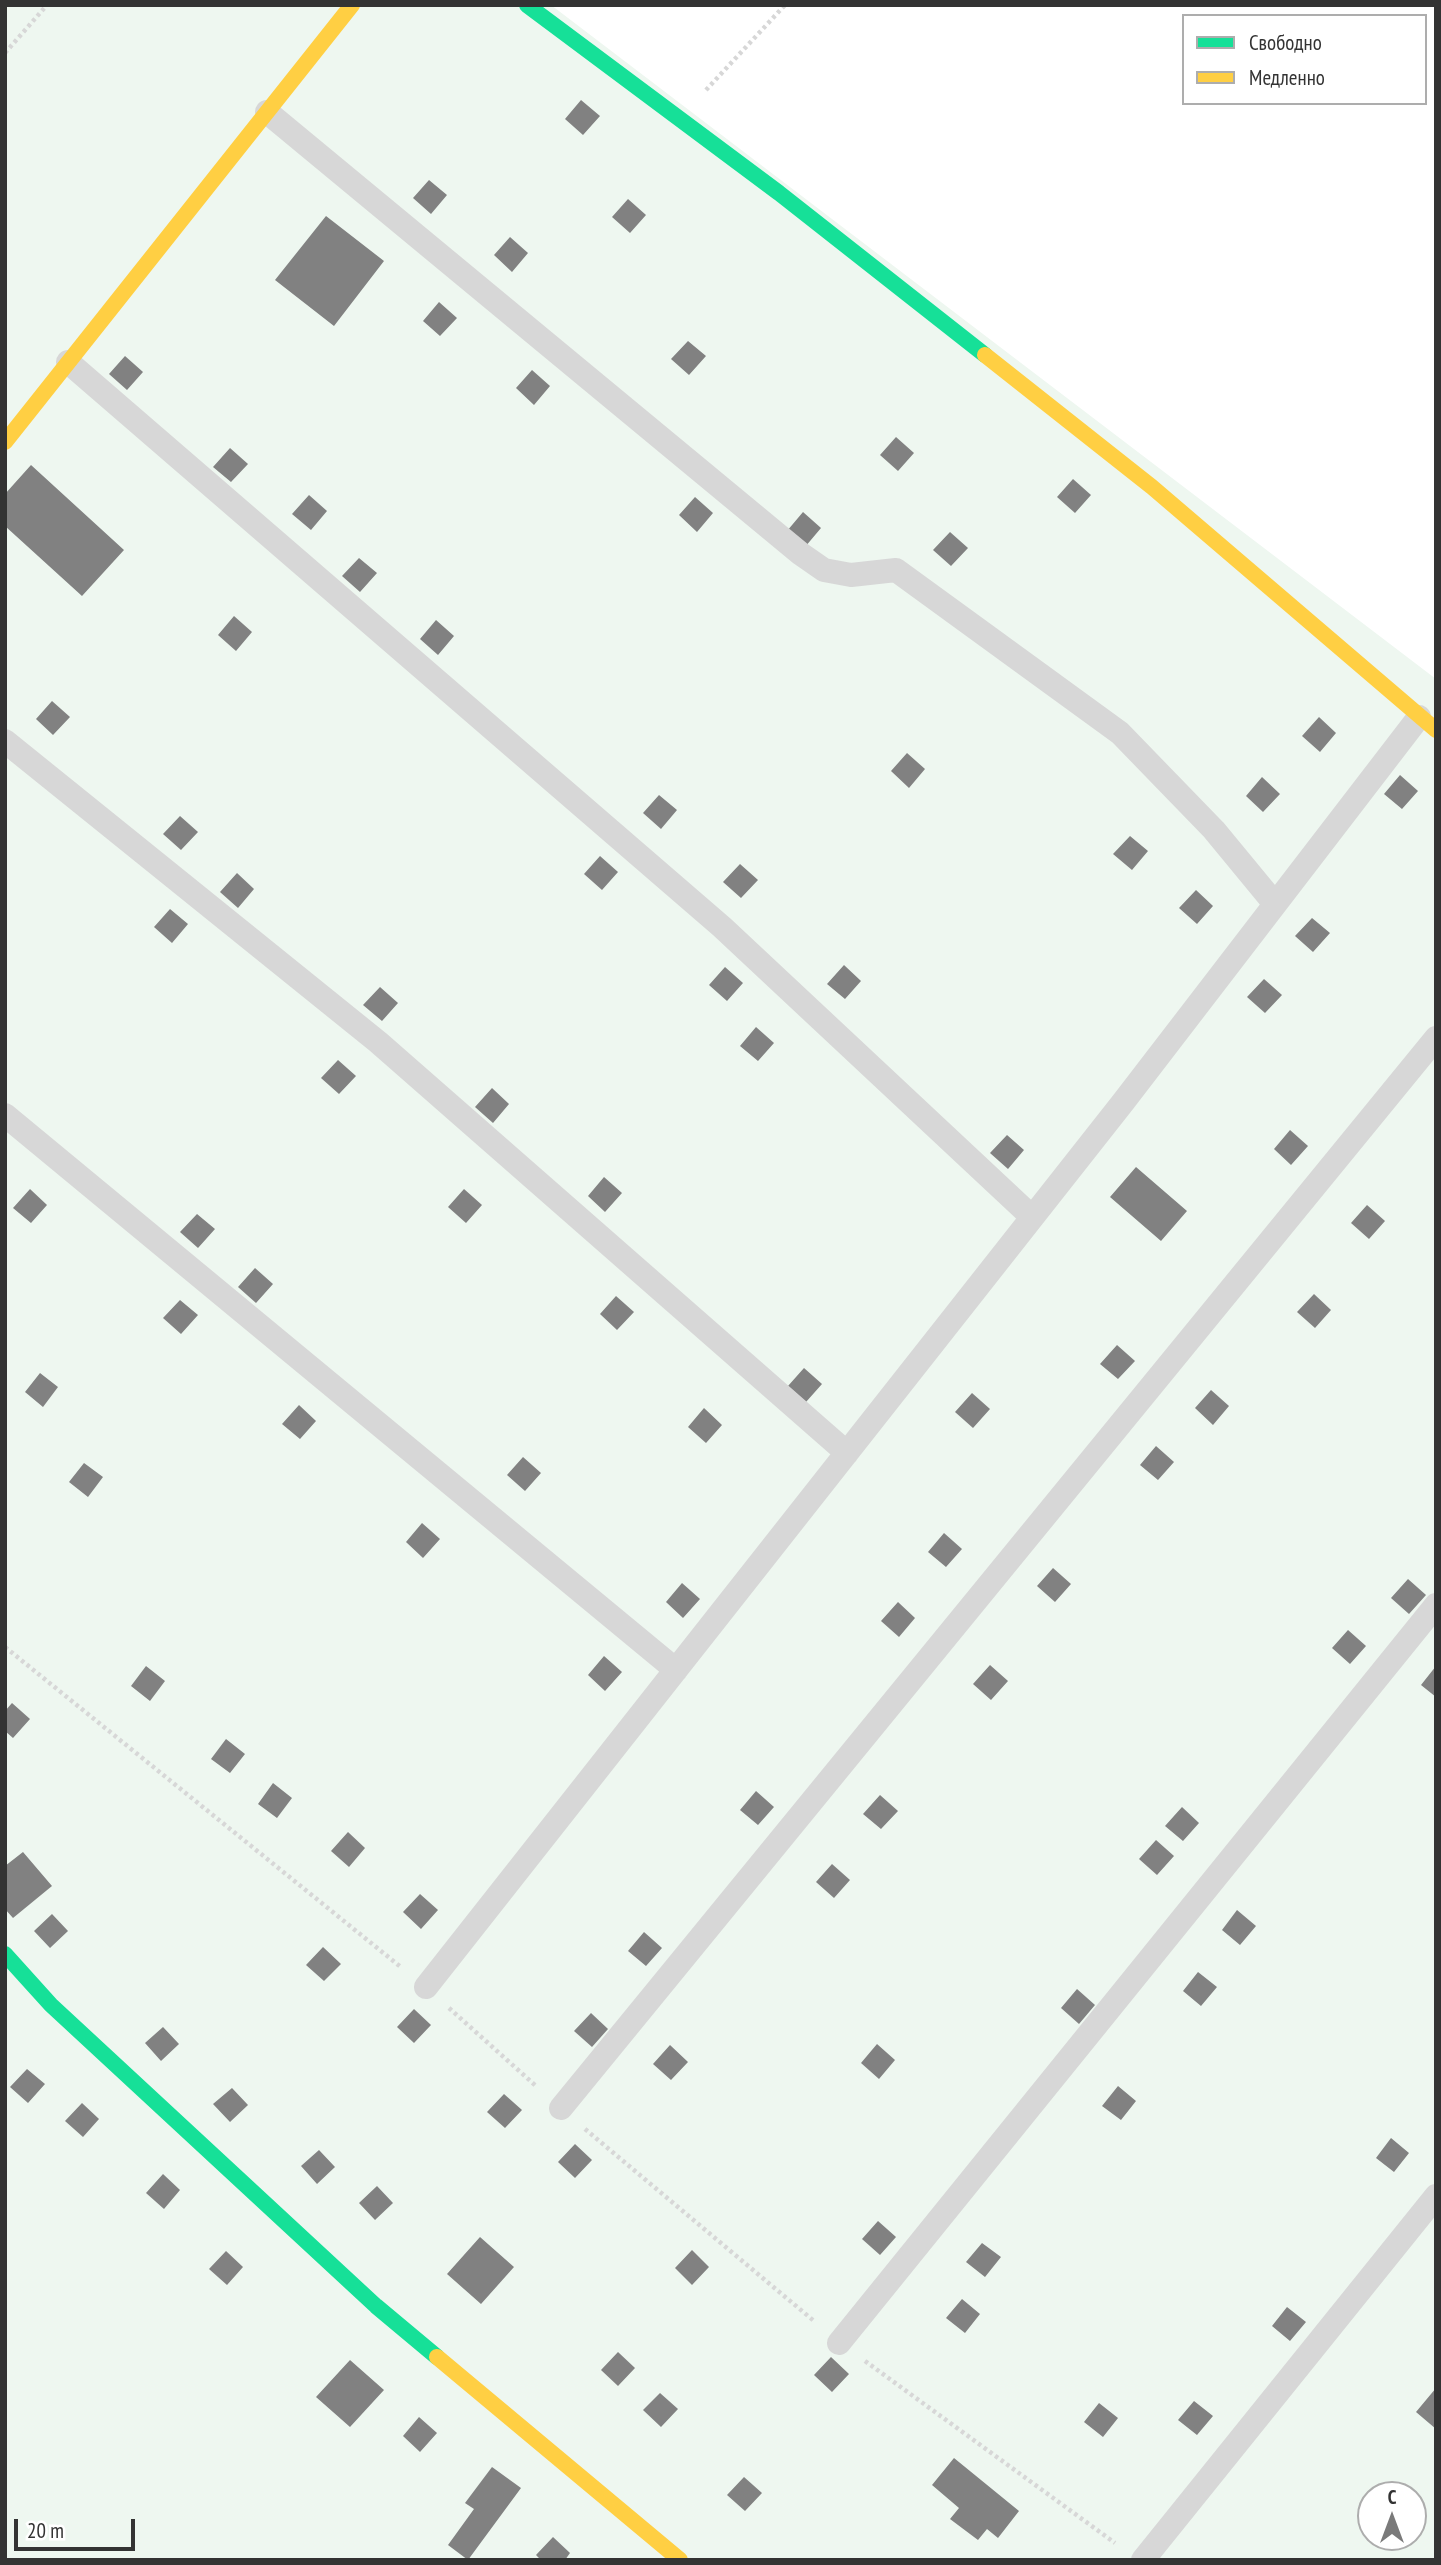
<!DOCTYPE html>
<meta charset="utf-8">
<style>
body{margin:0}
#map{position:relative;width:1441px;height:2565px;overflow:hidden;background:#fff;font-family:"PT Sans Narrow",sans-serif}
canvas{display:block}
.frame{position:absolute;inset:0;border:7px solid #333;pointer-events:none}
.legend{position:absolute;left:1182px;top:14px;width:245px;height:91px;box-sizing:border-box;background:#fff;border:2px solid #adadad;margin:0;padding:9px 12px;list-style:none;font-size:21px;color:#333}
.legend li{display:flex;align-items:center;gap:14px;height:35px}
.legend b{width:35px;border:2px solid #adadad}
.north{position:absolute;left:1357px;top:2481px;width:70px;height:70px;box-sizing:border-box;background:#fff;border:2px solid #adadad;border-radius:50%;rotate:0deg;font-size:19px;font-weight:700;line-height:28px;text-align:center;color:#333}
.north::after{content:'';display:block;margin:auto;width:24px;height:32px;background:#7a7a7a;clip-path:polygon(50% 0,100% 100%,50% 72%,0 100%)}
.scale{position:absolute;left:14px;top:2519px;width:121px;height:32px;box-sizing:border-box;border:4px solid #333;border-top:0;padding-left:9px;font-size:21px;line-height:24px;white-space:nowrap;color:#333;-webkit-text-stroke:5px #fff;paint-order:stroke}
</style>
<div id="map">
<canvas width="1441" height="2565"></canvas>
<div class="frame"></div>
<ul class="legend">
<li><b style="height:9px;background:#16e098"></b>Свободно</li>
<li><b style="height:9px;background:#ffcf43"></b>Медленно</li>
</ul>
<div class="north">С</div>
<div class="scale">20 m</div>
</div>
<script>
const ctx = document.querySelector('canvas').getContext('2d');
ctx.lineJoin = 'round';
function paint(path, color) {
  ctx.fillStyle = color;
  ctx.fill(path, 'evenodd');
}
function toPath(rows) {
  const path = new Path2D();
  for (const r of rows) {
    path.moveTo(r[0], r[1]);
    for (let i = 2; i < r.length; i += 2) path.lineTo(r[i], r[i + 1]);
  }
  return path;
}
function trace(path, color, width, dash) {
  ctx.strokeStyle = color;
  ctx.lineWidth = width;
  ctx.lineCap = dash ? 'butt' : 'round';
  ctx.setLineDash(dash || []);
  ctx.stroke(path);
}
const green = toPath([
 [5,5,551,5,1436,679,1436,2560,5,2560],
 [1371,2495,1413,2495,1413,2537,1371,2537]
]);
const building = toPath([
 [581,100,600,116,583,135,565,119],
 [429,180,447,195,431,214,413,198],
 [628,199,646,215,630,233,612,217],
 [326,216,384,261,334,326,275,280],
 [510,237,528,253,512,272,494,255],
 [439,302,457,318,440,336,423,321],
 [688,341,706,356,689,375,671,359],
 [125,356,143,372,127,390,109,374],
 [532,370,550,386,534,405,516,388],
 [896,437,914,453,898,471,880,455],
 [230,448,248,464,231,482,213,467],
 [31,465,124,550,82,596,5,526,5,494],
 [1073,479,1091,495,1075,513,1057,497],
 [309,495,327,511,311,530,292,514],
 [695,497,713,513,697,532,679,515],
 [803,512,821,528,805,547,787,531],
 [950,532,968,548,951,566,933,550],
 [359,558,377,573,360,592,342,576],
 [234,616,252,632,236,651,218,635],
 [436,620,454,636,438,655,420,639],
 [52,701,70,717,53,735,36,719],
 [1319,717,1336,733,1320,752,1302,736],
 [907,753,925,769,909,788,891,771],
 [1400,775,1418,791,1402,809,1384,794],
 [1262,777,1280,794,1263,812,1246,796],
 [659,795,677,810,661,829,643,813],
 [180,816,198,832,181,850,163,834],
 [1130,836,1148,851,1132,870,1113,854],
 [600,856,618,872,602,890,584,874],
 [740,864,758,880,741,898,723,882],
 [237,873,254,889,238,908,220,892],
 [1196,890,1213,906,1197,924,1179,908],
 [170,909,188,924,172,943,154,927],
 [1312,918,1330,933,1313,952,1295,936],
 [844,965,861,981,845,999,827,984],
 [725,967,743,983,727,1001,709,985],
 [1264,979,1282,995,1265,1013,1247,997],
 [380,987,398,1003,382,1021,363,1005],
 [756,1027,774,1043,758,1061,740,1046],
 [338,1060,356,1076,339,1094,321,1078],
 [492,1088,509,1104,493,1123,475,1107],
 [1290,1130,1308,1146,1291,1165,1274,1149],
 [1007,1135,1024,1150,1008,1169,990,1153],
 [1136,1167,1187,1211,1161,1241,1110,1197],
 [604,1177,622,1193,605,1212,588,1196],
 [30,1189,47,1205,31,1223,13,1208],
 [464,1189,482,1205,466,1223,448,1207],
 [1367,1205,1385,1221,1369,1239,1351,1223],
 [197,1214,215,1229,198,1248,180,1232],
 [255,1268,273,1284,256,1303,238,1287],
 [1314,1294,1331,1310,1315,1328,1297,1312],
 [616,1296,634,1312,617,1330,600,1314],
 [180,1300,198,1315,181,1334,163,1318],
 [1117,1345,1135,1361,1118,1379,1100,1364],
 [804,1368,822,1384,806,1402,788,1386],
 [40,1373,58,1387,43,1407,25,1392],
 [1211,1390,1229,1406,1213,1425,1195,1408],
 [972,1393,990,1409,973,1428,955,1412],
 [299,1405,316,1421,300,1439,282,1424],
 [704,1408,722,1425,706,1443,688,1427],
 [1156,1446,1174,1462,1158,1480,1140,1465],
 [523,1457,541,1473,525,1491,507,1475],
 [84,1463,103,1477,88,1497,69,1482],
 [422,1523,440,1539,423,1558,406,1542],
 [944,1533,962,1549,946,1567,928,1552],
 [1053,1568,1071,1584,1055,1602,1037,1586],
 [1408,1579,1426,1595,1409,1614,1391,1598],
 [682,1583,700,1599,683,1618,666,1602],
 [898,1602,915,1618,899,1637,881,1621],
 [1348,1630,1366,1646,1350,1664,1332,1648],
 [604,1656,622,1672,605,1691,588,1675],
 [990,1665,1008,1681,991,1700,973,1684],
 [146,1666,165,1681,150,1701,131,1686],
 [1436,1666,1436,1697,1421,1685],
 [12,1703,30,1719,13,1738,5,1731,5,1711],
 [226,1739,245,1754,230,1773,211,1759],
 [273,1783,292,1798,277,1818,258,1804],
 [756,1791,774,1807,758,1825,740,1810],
 [880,1795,898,1811,881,1829,863,1814],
 [1182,1807,1199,1823,1183,1841,1165,1826],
 [348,1832,365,1848,349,1867,331,1851],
 [1156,1840,1174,1856,1157,1875,1139,1859],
 [23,1852,52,1886,13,1918,5,1909,5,1866],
 [832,1864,850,1880,834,1898,816,1882],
 [420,1894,438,1910,421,1929,403,1912],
 [1237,1910,1256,1926,1240,1945,1222,1930],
 [52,1914,68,1931,50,1948,34,1931],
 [644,1932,662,1948,646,1966,628,1951],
 [323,1947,341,1964,324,1981,306,1965],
 [1198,1972,1217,1987,1201,2006,1183,1991],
 [1077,1989,1095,2005,1079,2024,1061,2008],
 [414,2009,431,2025,414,2043,397,2027],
 [591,2013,608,2029,592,2047,574,2031],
 [163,2027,179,2044,161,2061,145,2043],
 [877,2044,895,2060,879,2079,861,2063],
 [670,2045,688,2062,671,2080,653,2064],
 [27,2069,45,2084,28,2103,10,2087],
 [1118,2086,1136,2101,1121,2120,1102,2106],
 [232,2088,248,2105,230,2122,213,2104],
 [504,2094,522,2110,505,2128,487,2112],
 [82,2103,99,2119,83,2137,65,2121],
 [1391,2138,1409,2153,1394,2172,1376,2158],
 [575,2144,592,2160,575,2178,558,2162],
 [319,2150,335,2167,317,2184,301,2166],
 [163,2174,180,2190,164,2209,146,2193],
 [377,2186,393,2203,375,2220,359,2203],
 [878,2221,896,2237,880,2255,862,2239],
 [480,2237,514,2267,481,2304,447,2274],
 [982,2243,1001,2257,985,2277,966,2262],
 [692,2250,709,2267,692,2285,675,2268],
 [226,2251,243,2267,227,2285,209,2269],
 [962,2299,980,2314,965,2333,946,2318],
 [1287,2307,1306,2322,1290,2341,1272,2326],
 [618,2352,635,2368,618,2386,601,2370],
 [831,2357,849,2374,832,2392,814,2375],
 [350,2360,384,2390,350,2427,316,2397],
 [1436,2388,1436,2429,1416,2412],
 [660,2393,678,2409,661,2427,643,2410],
 [1194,2401,1213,2416,1197,2435,1178,2420],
 [1099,2403,1118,2418,1103,2437,1084,2422],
 [419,2417,437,2433,420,2452,403,2436],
 [954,2458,1019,2511,998,2538,987,2529,978,2540,950,2519,959,2508,932,2485],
 [492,2467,521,2488,468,2560,448,2545,474,2509,465,2503],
 [744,2477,762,2493,745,2511,727,2495],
 [553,2537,570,2553,565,2560,541,2560,536,2555]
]);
const path = toPath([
 [5,53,47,5],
 [706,90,785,5],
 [5,1647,402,1968],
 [449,2008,536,2086],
 [585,2129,814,2321],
 [865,2361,1115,2543]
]);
const lane = toPath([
 [267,112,801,554,824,570,851,575,896,570,1120,733,1214,830,1275,904],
 [68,362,722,927,1032,1217],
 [5,741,378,1042,847,1453],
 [5,1115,676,1670],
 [426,1987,1124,1101,1419,717],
 [561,2108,1436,1038],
 [839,2343,1436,1605],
 [1143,2560,1436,2196]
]);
const fast = toPath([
 [527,5,779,193,985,355],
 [5,1954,51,2005,376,2306,437,2357]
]);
const slow = toPath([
 [985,355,1152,487,1436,730],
 [5,442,352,5],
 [437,2357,680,2560]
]);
paint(green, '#eef7f0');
paint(building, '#818181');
trace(path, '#d7d7d7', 4.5, [3.5, 3.5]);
trace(lane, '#d7d7d7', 24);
trace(fast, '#16e098', 16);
trace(slow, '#ffcf43', 16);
</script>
